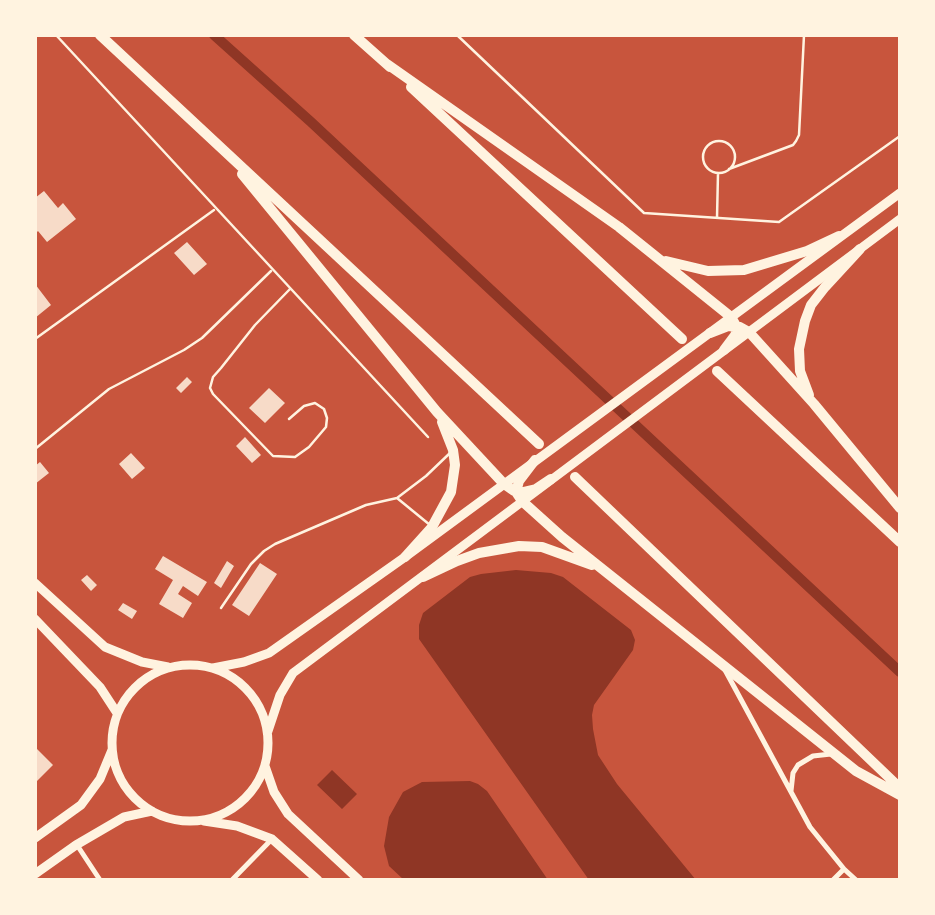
<!DOCTYPE html>
<style>
body{margin:0}
#map{position:relative;width:935px;height:915px;overflow:hidden;background:#c8553d;font-family:"Noto Sans",sans-serif}
canvas{display:block}
.frame{position:absolute;inset:0;border:37px solid #fff3e0;pointer-events:none}
</style>
<div id="map">
<canvas width="935" height="915"></canvas>
<div class="frame"></div>
</div>
<script>
const ctx = document.querySelector('canvas').getContext('2d');
ctx.lineJoin = 'round';
function paint(path, color) {
  ctx.fillStyle = color;
  ctx.fill(path, 'evenodd');
}
function toPath(rows) {
  const path = new Path2D();
  for (const r of rows) {
    if (r.length === 3) {
      path.moveTo(r[0] + r[2], r[1]);
      path.arc(r[0], r[1], r[2], 0, 2 * Math.PI);
      continue;
    }
    path.moveTo(r[0], r[1]);
    for (let i = 2; i < r.length; i += 2) path.lineTo(r[i], r[i + 1]);
  }
  return path;
}
function trace(path, color, width, dash) {
  ctx.strokeStyle = color;
  ctx.lineWidth = width;
  ctx.lineCap = dash ? 'butt' : 'round';
  ctx.setLineDash(dash || []);
  ctx.stroke(path);
}
const water = toPath([
 [516,570,551,573,563,577,631,630,635,640,633,650,594,705,592,715,593,729,598,755,617,784,696,880,589,880,419,639,419,625,423,613,470,577,481,574],
 [332,770,357,794,342,809,317,785],
 [470,781,478,784,487,791,548,880,404,880,389,866,384,846,389,817,403,792,422,782]
]);
const canal = toPath([
 [214,35,311,122,900,672]
]);
const building = toPath([
 [44,191,58,208,63,203,76,219,47,242,38,231,35,234,35,198],
 [187,242,207,264,194,275,174,253],
 [35,284,51,305,35,318],
 [187,377,192,382,181,393,176,388],
 [269,388,285,403,265,423,249,408],
 [245,437,261,455,252,463,236,446],
 [131,453,145,468,132,479,119,464],
 [40,462,49,473,35,484,35,466],
 [163,556,207,582,198,596,183,586,178,594,192,603,183,618,159,604,173,580,155,569],
 [227,561,234,566,221,588,214,583],
 [260,563,277,574,249,616,232,605],
 [87,575,97,585,91,591,81,580],
 [123,603,137,611,132,619,118,610],
 [35,747,53,765,35,783]
]);
const service = toPath([
 [56,35,428,437],
 [457,35,644,213,779,222,900,136],
 [897,35,900,37],
 [719,157,16],
 [729,169,793,145,796,141,799,135,804,35],
 [717,218,718,173],
 [35,339,214,210],
 [289,419,304,406,315,403,324,409,327,418,326,427,309,447,295,457,273,456,213,394,210,388,213,377,221,368,255,325,290,289],
 [35,449,109,389,184,350,202,338,271,271],
 [397,498,430,525],
 [221,608,251,564,264,551,275,544,366,505,397,498,426,476,450,453]
]);
const minor = toPath([
 [725,670,810,827,844,869,856,880],
 [791,791,793,773,798,765,813,756,831,754],
 [77,845,100,880],
 [232,880,272,839],
 [833,880,844,869]
]);
const primary = toPath([
 [35,583,105,647,142,662,168,667],
 [35,619,100,687,117,713],
 [190,743,78],
 [213,668,244,662,269,653,405,557,900,193],
 [268,731,280,695,293,673,900,219],
 [265,766,274,792,288,814,359,880],
 [204,821,237,826,272,839,318,880],
 [35,838,81,805,100,779,112,750],
 [35,874,76,845,124,817,152,811]
]);
const motorway = toPath([
 [100,35,539,444],
 [354,35,390,67],
 [387,64,619,227,731,317,735,324,736,334,724,350],
 [411,87,682,339],
 [242,174,437,412,504,484,514,491,523,492,536,489,551,479],
 [666,261,708,271,744,270,807,251,839,236],
 [710,333,728,326,740,327,749,332,814,404,900,508],
 [717,371,900,542],
 [809,395,800,371,799,349,805,321,811,305,825,287,860,249],
 [535,460,519,481,516,492,522,501,562,537,856,771,900,795],
 [575,477,900,788],
 [405,557,432,527,451,492,455,465,453,450,442,422],
 [423,577,457,561,479,553,519,546,542,547,592,565]
]);
paint(water, '#8f3625');
trace(canal, '#8f3625', 10);
paint(building, '#f7dbc8');
trace(service, '#fff3e0', 2.5);
trace(minor, '#fff3e0', 5);
trace(primary, '#fff3e0', 9);
trace(motorway, '#fff3e0', 10);
</script>
